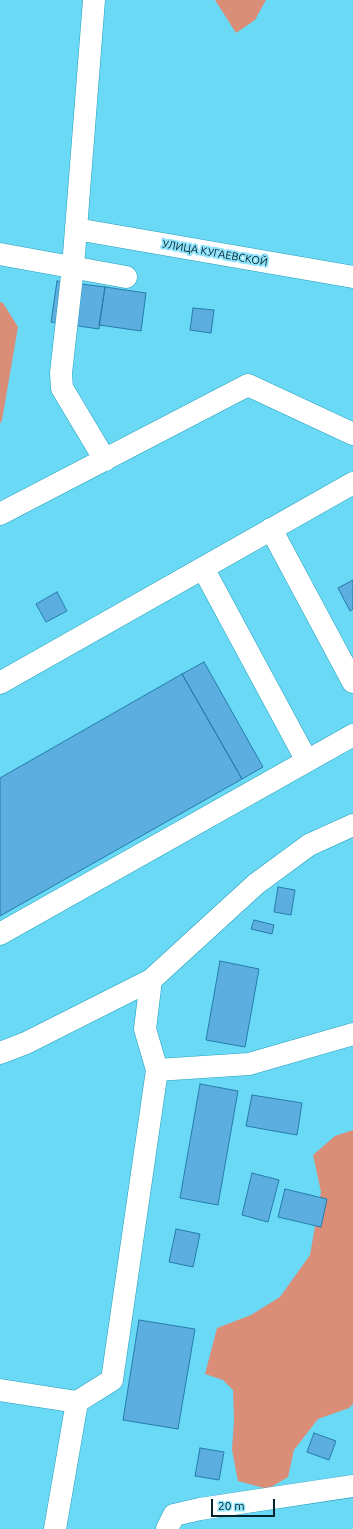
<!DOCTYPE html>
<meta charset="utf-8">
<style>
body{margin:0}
#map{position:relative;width:353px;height:1529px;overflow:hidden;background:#6ad9f5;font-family:Ubuntu,sans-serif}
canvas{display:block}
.scale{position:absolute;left:211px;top:1499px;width:64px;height:18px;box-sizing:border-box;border:2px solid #00232c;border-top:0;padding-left:5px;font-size:12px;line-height:14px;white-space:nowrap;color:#00232c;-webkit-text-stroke:3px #90e3fa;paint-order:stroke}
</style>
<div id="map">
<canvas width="353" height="1529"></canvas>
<div class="scale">20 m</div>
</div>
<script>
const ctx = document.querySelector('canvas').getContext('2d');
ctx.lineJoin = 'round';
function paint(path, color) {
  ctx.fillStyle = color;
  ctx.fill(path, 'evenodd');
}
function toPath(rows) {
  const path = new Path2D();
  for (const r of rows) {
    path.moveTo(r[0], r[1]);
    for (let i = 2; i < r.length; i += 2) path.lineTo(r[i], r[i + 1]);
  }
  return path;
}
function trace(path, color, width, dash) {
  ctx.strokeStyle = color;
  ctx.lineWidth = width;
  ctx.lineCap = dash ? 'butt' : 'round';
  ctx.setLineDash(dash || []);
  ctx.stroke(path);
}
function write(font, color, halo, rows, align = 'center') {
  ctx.font = font + ' Ubuntu,sans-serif';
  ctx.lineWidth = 4;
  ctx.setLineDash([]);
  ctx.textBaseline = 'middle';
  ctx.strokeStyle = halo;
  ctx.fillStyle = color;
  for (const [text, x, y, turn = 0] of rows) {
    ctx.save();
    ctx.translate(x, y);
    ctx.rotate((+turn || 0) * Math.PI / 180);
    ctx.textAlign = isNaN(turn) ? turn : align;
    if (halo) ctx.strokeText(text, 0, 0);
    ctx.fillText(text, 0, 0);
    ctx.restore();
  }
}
const green = toPath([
 [215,0,266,0,255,20,236,33],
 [0,302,3,303,18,327,2,420,0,424],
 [353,1130,353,1404,349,1408,318,1419,294,1450,288,1477,268,1489,238,1481,232,1450,234,1420,233,1390,223,1380,205,1374,217,1328,251,1315,280,1297,310,1255,321,1192,313,1155,335,1136]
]);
const building = toPath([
 [57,281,105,287,99,329,51,322,57,281],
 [105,287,146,293,141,331,99,325,105,287],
 [193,308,214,310,211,333,190,330,193,308],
 [353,580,353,609,350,611,338,588,353,580],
 [57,592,67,611,46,622,36,604,57,592],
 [204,662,263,767,242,779,182,674,204,662],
 [182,674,242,779,0,916,0,778,182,674],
 [278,887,295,890,291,915,274,912,278,887],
 [254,920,274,925,272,934,251,929,254,920],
 [220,961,259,969,245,1047,206,1040,220,961],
 [200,1084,238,1091,218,1205,180,1198,200,1084],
 [252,1095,302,1103,297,1135,246,1126,252,1095],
 [252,1173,279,1180,268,1222,242,1215,252,1173],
 [285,1189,327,1199,321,1227,278,1217,285,1189],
 [176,1229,200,1234,193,1267,169,1262,176,1229],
 [139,1320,195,1329,178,1429,123,1420,139,1320],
 [314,1433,336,1441,329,1460,307,1452,314,1433],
 [200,1448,224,1452,219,1480,195,1476,200,1448]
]);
const minor = toPath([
 [94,0,73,267,61,373,62,388,105,460],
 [76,229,353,277],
 [0,254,126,277],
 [0,514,248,385,353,434],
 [271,529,353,682],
 [203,568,307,761],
 [0,683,353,483],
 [0,934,353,735],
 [0,1053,26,1043,151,980],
 [157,1070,249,1064,353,1034],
 [0,1390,77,1402],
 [55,1529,77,1402,112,1380,157,1070,145,1029,151,980,256,884,309,845,353,825],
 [167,1529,174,1515,200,1509,353,1486]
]);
const streetNames = [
 ["УЛИЦА КУГАЕВСКОЙ",215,253,10]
];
paint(green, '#db8e77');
paint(building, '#5caee0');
trace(building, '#247cab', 1);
trace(minor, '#249fba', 23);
trace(minor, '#fff', 22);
write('11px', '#00232c', '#90e3fa', streetNames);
</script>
